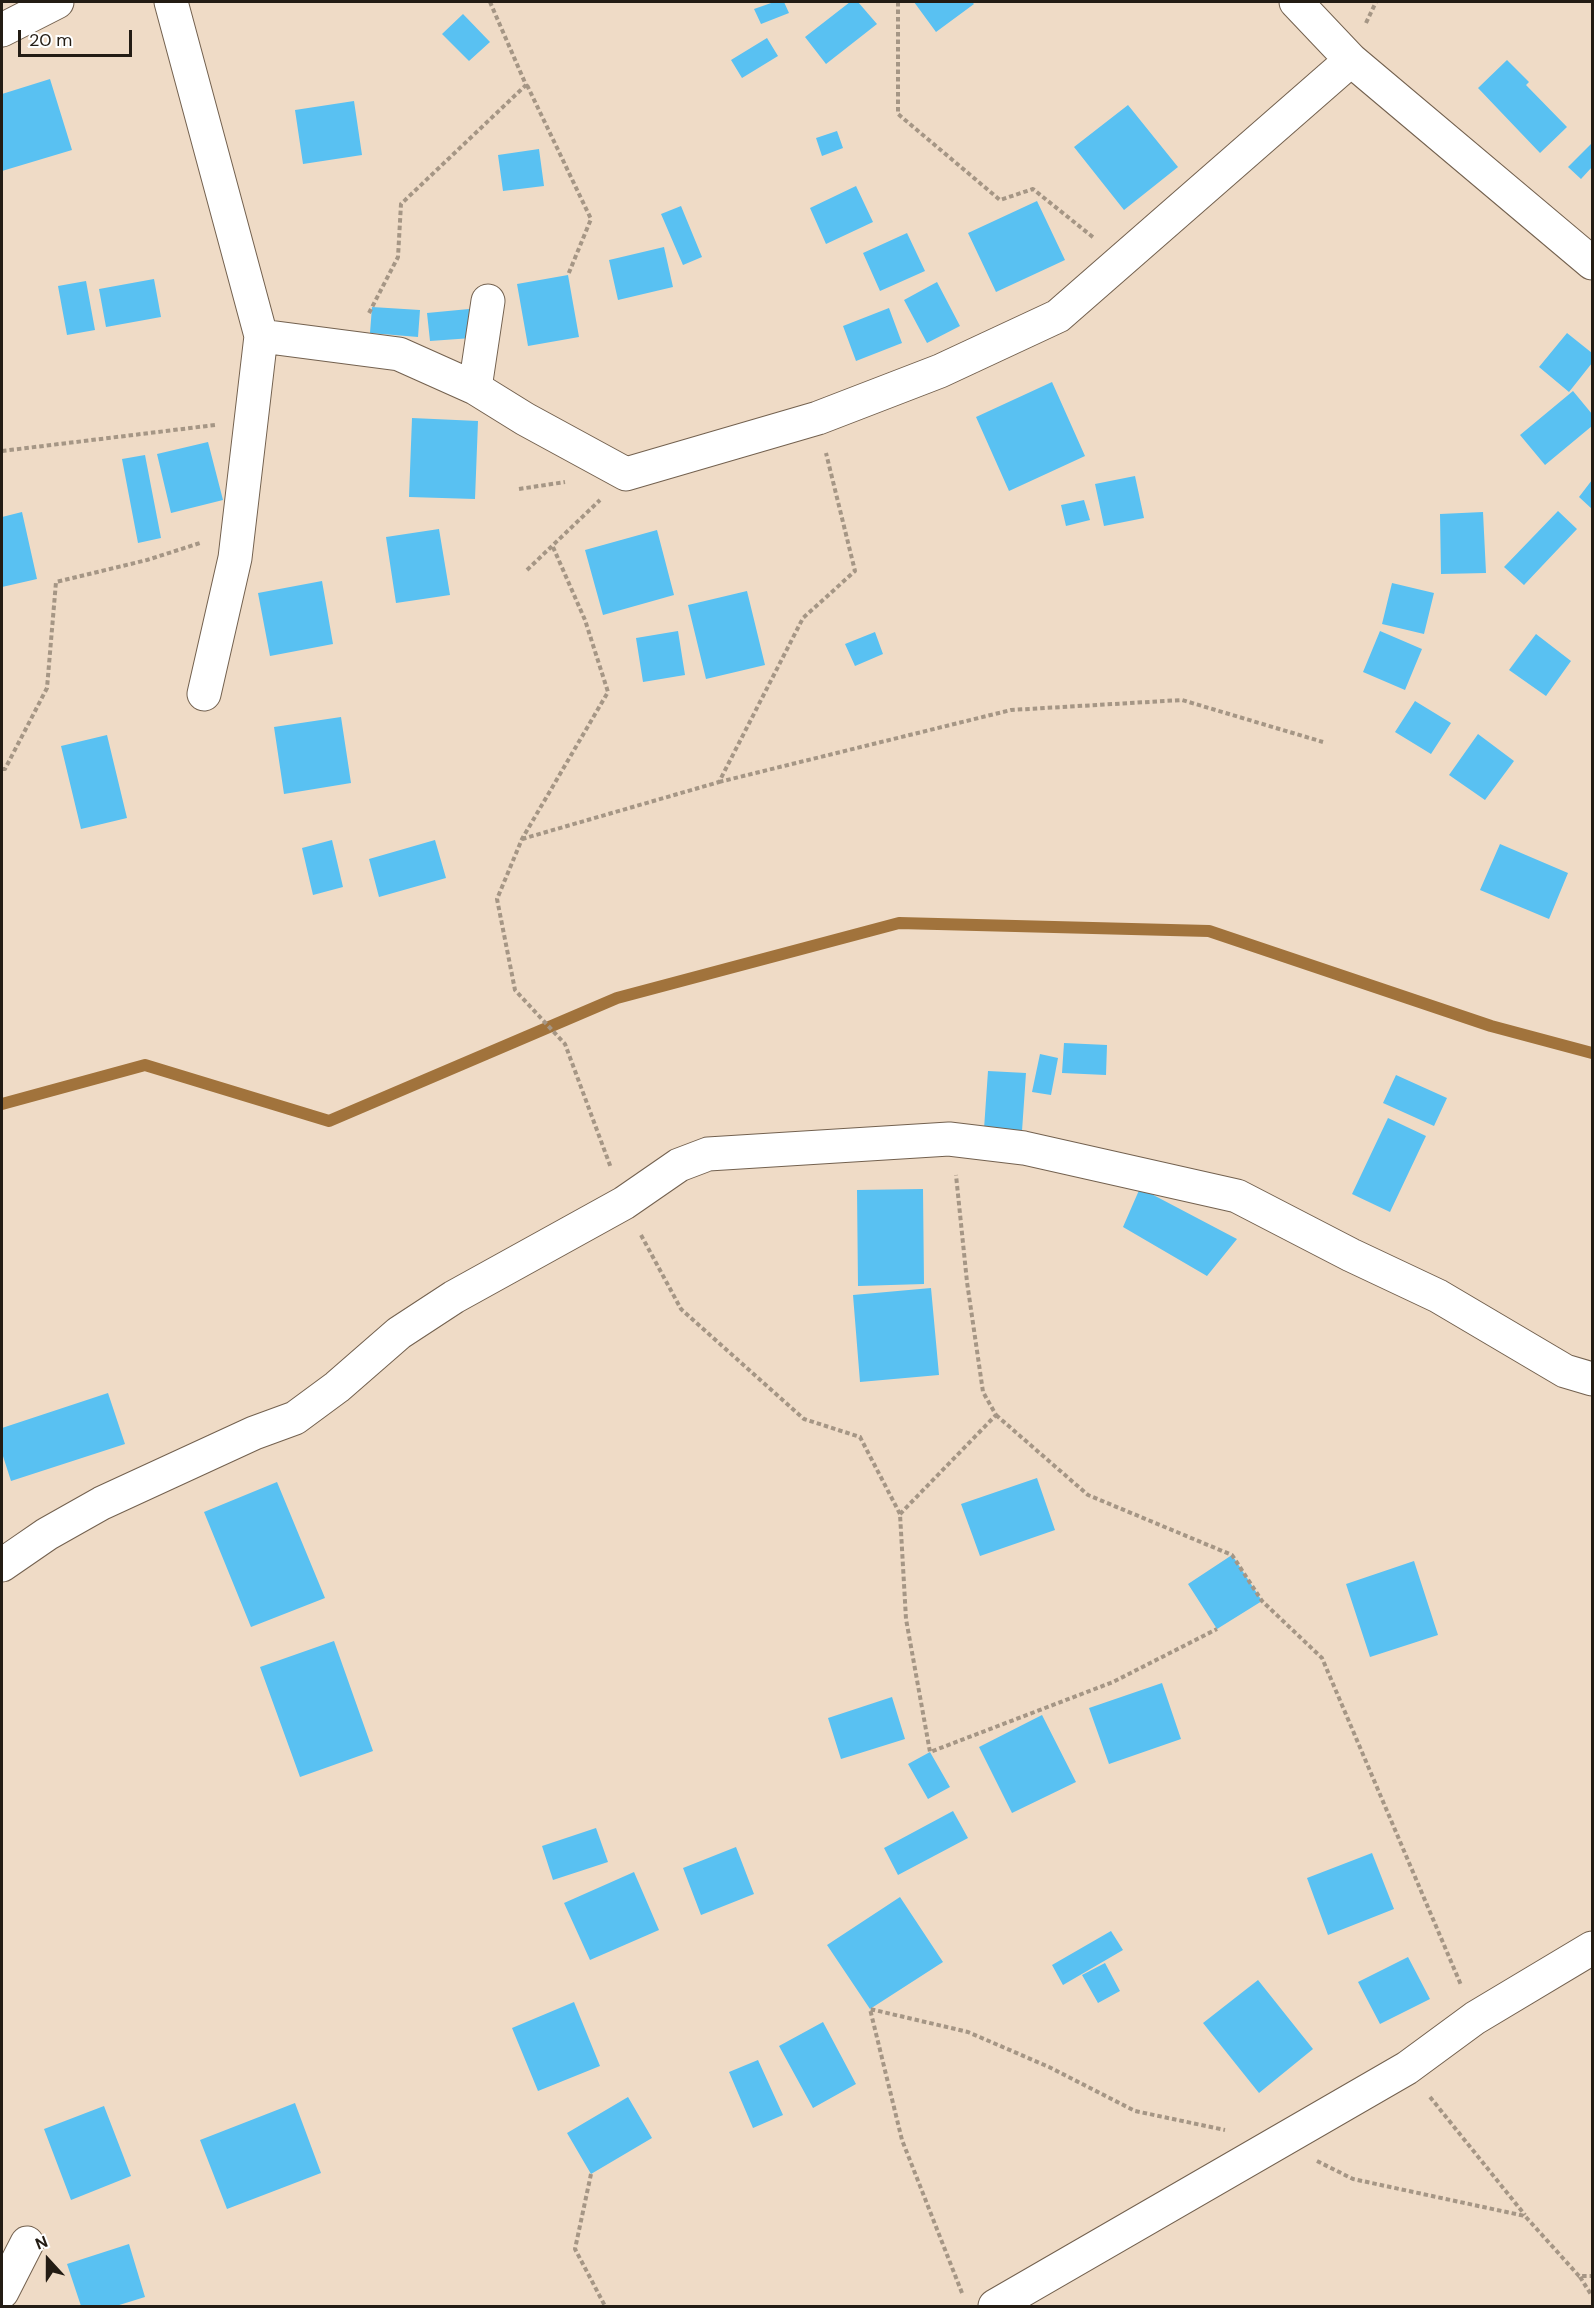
<!DOCTYPE html>
<style>
body{margin:0}
#map{position:relative;width:1594px;height:2308px;overflow:hidden;background:#efdbc6;font-family:"DM Sans",sans-serif}
canvas{display:block}
.frame{position:absolute;inset:0;border:3px solid #231c14;pointer-events:none}
.north{position:absolute;left:18px;top:2230px;width:60px;height:60px;-webkit-text-stroke:4px #fff;paint-order:stroke;rotate:339deg;font-size:16px;font-weight:700;line-height:24px;text-align:center;color:#231c14}
.north::after{content:'';display:block;margin:auto;width:21px;height:27px;background:#231c14;clip-path:polygon(50% 0,100% 100%,50% 72%,0 100%)}
.scale{position:absolute;left:18px;top:30px;width:114px;height:27px;box-sizing:border-box;border:3px solid #231c14;border-top:0;padding-left:8px;font-size:18px;line-height:21px;white-space:nowrap;color:#231c14;-webkit-text-stroke:4px #fff;paint-order:stroke}
</style>
<div id="map">
<canvas width="1594" height="2308"></canvas>
<div class="frame"></div>
<div class="north">N</div>
<div class="scale">20 m</div>
</div>
<script>
const ctx = document.querySelector('canvas').getContext('2d');
ctx.lineJoin = 'round';
function toPath(rows) {
  const path = new Path2D();
  for (const r of rows) {
    path.moveTo(r[0], r[1]);
    for (let i = 2; i < r.length; i += 2) path.lineTo(r[i], r[i + 1]);
  }
  return path;
}
function trace(path, color, width, dash) {
  ctx.strokeStyle = color;
  ctx.lineWidth = width;
  ctx.lineCap = dash ? 'butt' : 'round';
  ctx.setLineDash(dash || []);
  ctx.stroke(path);
}
function paint(path, color) {
  ctx.fillStyle = color;
  ctx.fill(path, 'evenodd');
}
const stream = toPath([
 [2,1104,145,1065,329,1121,617,998,899,923,1209,931,1491,1026,1592,1053]
]);
const building = toPath([
 [774,2,784,2,789,13,761,24,754,9],
 [850,2,858,2,877,24,826,64,805,37],
 [914,2,972,2,974,4,936,32],
 [463,14,490,42,469,61,442,34],
 [767,38,778,56,742,78,731,60],
 [1507,60,1529,82,1526,85,1567,127,1540,153,1478,88],
 [50,79,72,150,2,171,2,94],
 [354,101,362,155,303,164,295,110],
 [1128,105,1178,167,1124,210,1074,147],
 [837,131,843,148,822,156,816,138],
 [1591,144,1592,167,1581,179,1568,167],
 [539,149,544,186,503,191,498,155],
 [856,186,873,222,826,244,810,208],
 [1037,201,1065,260,996,292,968,233],
 [681,206,702,257,683,265,661,214],
 [907,233,925,271,880,291,863,253],
 [664,247,673,287,618,300,609,260],
 [568,275,579,337,528,346,517,284],
 [154,279,161,317,106,327,99,289],
 [86,281,95,330,67,335,58,286],
 [937,282,960,326,927,343,904,300],
 [372,307,420,310,418,337,370,333],
 [889,308,902,343,856,361,843,326],
 [469,309,472,338,430,341,427,313],
 [1567,333,1592,353,1592,363,1569,392,1539,367],
 [1052,382,1085,456,1009,491,976,417],
 [1573,391,1592,414,1592,426,1545,465,1520,435],
 [412,418,478,421,475,499,409,497],
 [208,442,223,500,171,513,157,454],
 [145,455,161,538,138,543,122,459],
 [1135,476,1144,518,1104,526,1095,484],
 [1592,480,1592,509,1579,497],
 [1084,500,1090,520,1066,526,1061,505],
 [1558,511,1577,529,1524,585,1504,567],
 [22,512,37,579,2,587,2,517],
 [1483,512,1486,573,1441,574,1440,514],
 [439,529,450,595,396,603,386,537],
 [657,530,674,595,603,615,585,550],
 [322,581,333,644,270,656,258,593],
 [1392,583,1434,593,1424,634,1382,624],
 [747,591,765,665,706,679,688,605],
 [678,631,685,675,643,682,636,638],
 [1380,631,1422,649,1405,690,1363,672],
 [875,632,883,654,855,666,845,644],
 [1536,634,1571,661,1546,696,1509,670],
 [1415,701,1451,723,1431,754,1395,732],
 [341,717,351,783,284,794,274,727],
 [1478,734,1514,761,1485,800,1449,775],
 [107,735,127,818,81,829,61,746],
 [332,840,343,887,313,895,302,848],
 [435,840,446,878,379,897,369,859],
 [1500,844,1568,873,1549,919,1480,890],
 [1064,1043,1107,1045,1106,1075,1062,1073],
 [1040,1054,1058,1058,1051,1095,1032,1092],
 [988,1071,1026,1073,1022,1131,984,1129],
 [1396,1075,1447,1098,1434,1126,1383,1103],
 [1388,1118,1426,1136,1390,1212,1352,1194],
 [1140,1188,1237,1239,1207,1276,1123,1227],
 [923,1189,924,1284,858,1286,857,1190],
 [931,1288,939,1375,860,1382,853,1295],
 [108,1393,125,1444,11,1481,2,1453,2,1428],
 [1037,1478,1055,1530,980,1556,961,1504],
 [277,1482,325,1598,251,1627,204,1512],
 [1232,1555,1262,1601,1217,1629,1188,1584],
 [1414,1561,1438,1635,1370,1657,1346,1584],
 [334,1641,373,1751,300,1777,260,1667],
 [1162,1683,1181,1739,1109,1764,1089,1708],
 [892,1697,905,1739,841,1759,828,1718],
 [1042,1715,1076,1782,1012,1813,979,1747],
 [930,1752,950,1787,928,1799,908,1764],
 [953,1811,968,1838,898,1875,884,1848],
 [596,1828,608,1862,553,1880,542,1846],
 [736,1847,754,1894,701,1915,683,1868],
 [1372,1853,1394,1909,1328,1935,1307,1878],
 [634,1872,659,1930,590,1960,564,1903],
 [900,1897,943,1962,870,2009,827,1945],
 [1111,1931,1123,1950,1063,1985,1052,1965],
 [1408,1957,1430,1999,1380,2024,1358,1982],
 [1105,1963,1120,1991,1098,2003,1082,1975],
 [1258,1980,1313,2049,1259,2093,1203,2023],
 [574,2002,600,2066,538,2091,512,2028],
 [823,2022,856,2084,813,2108,779,2046],
 [758,2060,783,2115,753,2128,729,2072],
 [628,2097,652,2138,591,2174,567,2133],
 [295,2103,321,2173,227,2209,200,2140],
 [104,2106,131,2176,71,2200,44,2129],
 [129,2244,145,2297,116,2306,81,2306,67,2264]
]);
const path = toPath([
 [898,2,898,114,1000,200,1033,189,1094,238],
 [1366,23,1376,2],
 [527,85,591,219,568,275],
 [369,313,398,257,401,204,526,85,490,2],
 [2,451,215,425],
 [519,489,565,482],
 [553,547,585,620,608,692,522,839,497,899,515,990,565,1044,611,1168],
 [527,570,600,500],
 [2,769,5,769,47,688,56,582,147,560,200,543],
 [719,782,1011,710,1182,700,1323,742],
 [522,839,719,782,803,618,855,571,826,453],
 [641,1235,681,1309,804,1419,860,1437,900,1514,906,1619,930,1752,1113,1682,1217,1629],
 [996,1415,1088,1495,1232,1555,1262,1601,1322,1658,1461,1985],
 [900,1514,996,1415,983,1392,967,1282,956,1175],
 [1430,2097,1525,2215],
 [1317,2161,1353,2179,1525,2216,1579,2276,1592,2276],
 [591,2174,575,2249,605,2306],
 [1580,2277,1592,2296],
 [962,2293,902,2140,870,2009,968,2032,1049,2067,1135,2111,1225,2130]
]);
const street = toPath([
 [171,2,261,336,235,558,204,694],
 [1296,2,1351,60,1592,263],
 [2,30,57,2],
 [261,336,399,354,475,388,488,301],
 [475,388,525,419,626,474,818,418,940,371,1058,316,1351,60],
 [2,1565,47,1534,102,1503,254,1433,295,1418,337,1387,399,1333,454,1297,624,1203,679,1165,708,1154,949,1139,1024,1148,1237,1196,1351,1255,1438,1296,1565,1371,1592,1379],
 [2,2292,27,2243],
 [995,2306,1407,2068,1475,2018,1592,1948]
]);
trace(stream, '#a1733c', 12);
paint(building, '#59c1f2');
trace(street, '#73614f', 35);
trace(path, '#a59685', 4, [4.5, 3]);
trace(street, '#fff', 33);
</script>
